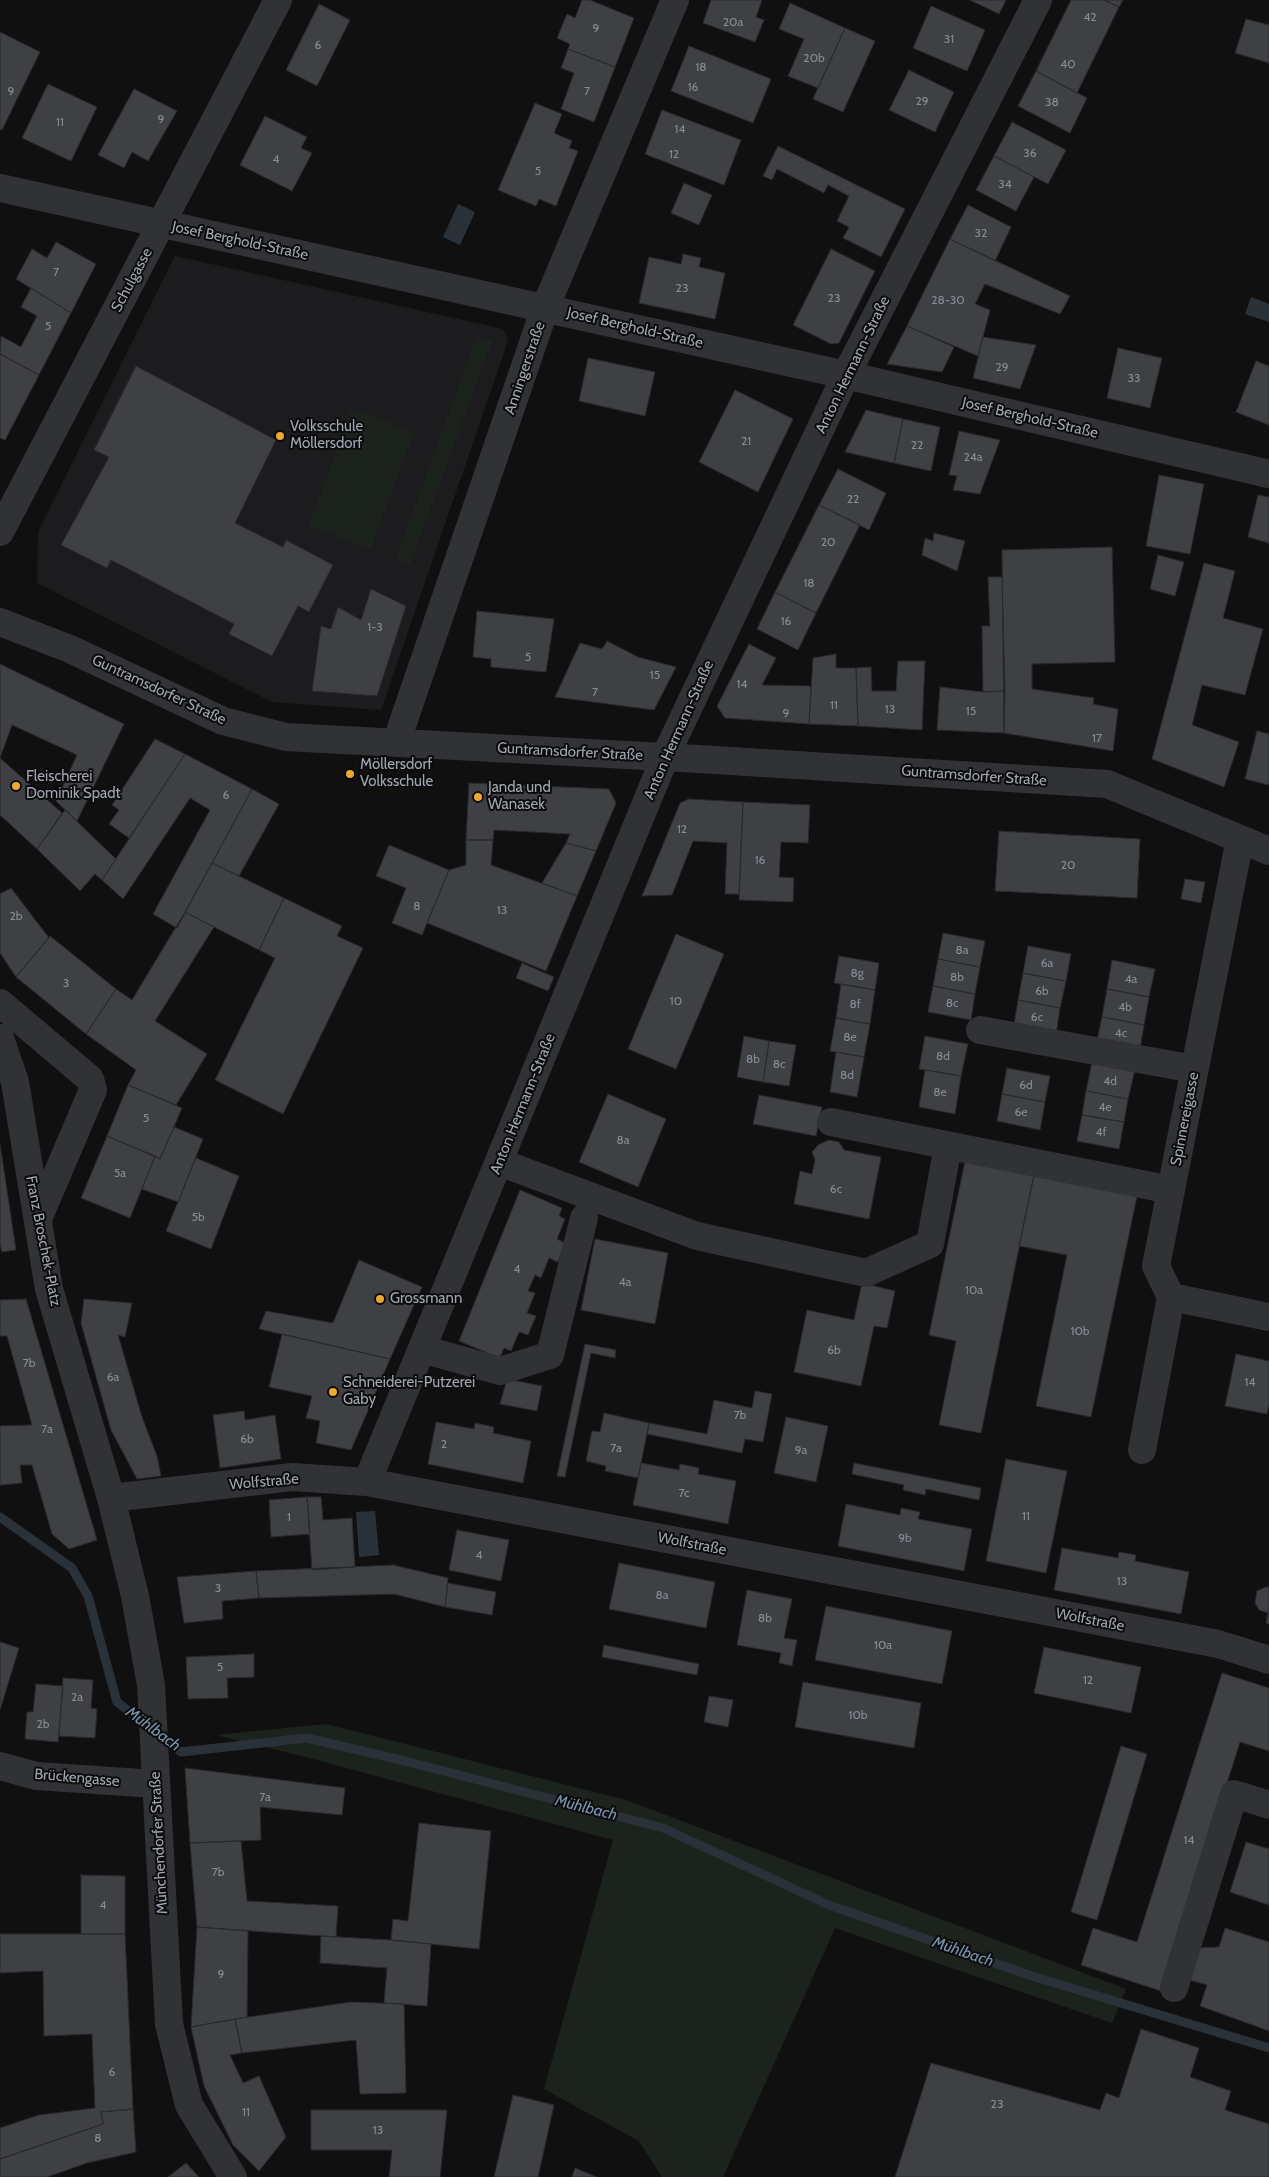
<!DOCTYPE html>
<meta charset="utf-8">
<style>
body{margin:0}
canvas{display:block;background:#101011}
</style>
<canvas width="1269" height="2177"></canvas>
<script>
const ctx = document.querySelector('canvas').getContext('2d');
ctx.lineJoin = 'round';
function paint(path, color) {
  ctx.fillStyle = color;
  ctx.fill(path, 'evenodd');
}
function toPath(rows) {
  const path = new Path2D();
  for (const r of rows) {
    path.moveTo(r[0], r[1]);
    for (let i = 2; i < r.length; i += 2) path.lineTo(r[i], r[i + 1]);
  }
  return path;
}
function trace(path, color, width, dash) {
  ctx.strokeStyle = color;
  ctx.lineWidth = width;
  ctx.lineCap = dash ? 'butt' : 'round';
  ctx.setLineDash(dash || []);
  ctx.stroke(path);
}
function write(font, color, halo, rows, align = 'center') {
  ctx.font = font + ' Cabin,sans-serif';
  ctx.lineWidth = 4;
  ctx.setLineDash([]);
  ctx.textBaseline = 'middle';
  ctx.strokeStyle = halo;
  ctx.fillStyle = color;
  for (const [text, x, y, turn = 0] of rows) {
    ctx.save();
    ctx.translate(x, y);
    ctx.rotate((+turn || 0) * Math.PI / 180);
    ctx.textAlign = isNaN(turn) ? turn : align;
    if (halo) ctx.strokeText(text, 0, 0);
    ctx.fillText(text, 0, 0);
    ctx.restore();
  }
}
const built = toPath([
 [175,256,503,329,508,341,381,710,272,702,37,583,38,532]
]);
const green = toPath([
 [477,336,492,341,410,564,396,559],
 [352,409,414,432,370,549,309,526],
 [326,1724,626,1800,1126,1989,1112,2023,835,1928,723,2177,662,2177,639,2141,544,2089,613,1840,306,1757,216,1735]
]);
const water = toPath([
 [458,204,475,212,460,245,443,237],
 [1251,297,1269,304,1269,322,1245,314],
 [375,1511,379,1555,359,1557,356,1512]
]);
const stream = toPath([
 [0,1517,72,1568,88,1596,117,1702,148,1726],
 [159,1734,181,1752,307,1738,405,1761,663,1828,829,1905,1032,1976,1269,2048]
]);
const building = toPath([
 [582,0,590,0,634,18,615,67,568,49,570,44,557,38,567,14,575,18,582,0],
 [711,0,762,0,756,17,764,20,755,42,703,23,711,0],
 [970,0,1006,0,999,14,970,0],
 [1071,0,1104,0,1119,7,1077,93,1036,71,1071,0],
 [1104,0,1123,0,1119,7,1104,0],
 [790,3,845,28,818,88,788,76,804,39,779,29,790,3],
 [319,4,350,20,317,86,286,70,319,4],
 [931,6,985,30,967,71,913,48,931,6],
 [1246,19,1269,25,1269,63,1235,53,1246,19],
 [845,28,875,41,843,112,813,99,845,28],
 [0,32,40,52,2,130,0,129,0,32],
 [689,46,771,79,753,123,671,91,689,46],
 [568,49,615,67,594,122,561,109,574,73,561,68,568,49],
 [909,70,954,92,935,132,889,110,909,70],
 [1036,71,1087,98,1070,133,1018,106,1036,71],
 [48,84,97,107,71,161,22,138,48,84],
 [134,89,177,111,148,161,132,152,124,168,98,155,134,89],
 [535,103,562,114,554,133,572,141,569,148,578,151,556,206,539,199,536,206,498,190,535,103],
 [662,110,741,140,724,185,645,154,662,110],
 [265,116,307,137,301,148,312,153,292,191,240,165,265,116],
 [1012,122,1066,150,1048,184,994,156,1012,122],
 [778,146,905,209,881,257,843,238,849,227,837,221,849,196,828,185,824,193,777,169,772,180,763,176,778,146],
 [994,156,1034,177,1016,211,976,190,994,156],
 [684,183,712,195,699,225,671,213,684,183],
 [968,205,1011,227,995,261,950,239,968,205],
 [950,239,1070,296,1060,314,985,284,975,304,990,310,978,356,907,326,950,239],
 [56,242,96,264,71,313,16,279,32,249,47,258,56,242],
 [831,249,875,271,839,343,831,344,793,325,831,249],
 [683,254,701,258,699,267,725,273,715,319,639,303,649,257,681,264,683,254],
 [31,288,71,313,39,375,0,354,1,336,21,347,37,316,21,307,31,288],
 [907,326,954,347,942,372,887,364,907,326],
 [983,337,1036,345,1020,389,973,378,983,337],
 [1118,348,1162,358,1150,408,1107,398,1118,348],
 [0,354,39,375,5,440,0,438,0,354],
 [588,358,655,372,645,416,579,401,588,358],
 [1256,361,1269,366,1269,425,1236,412,1256,361],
 [136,366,276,440,235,523,283,547,286,540,333,565,309,612,298,606,272,656,229,634,234,624,111,560,107,568,61,545,109,457,94,450,136,366],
 [735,390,793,419,758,492,699,462,735,390],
 [866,410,903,419,894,463,845,452,866,410],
 [903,419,940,427,931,471,894,463,903,419],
 [959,431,1000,440,980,494,953,490,957,476,949,475,959,431],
 [838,469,886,493,869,530,819,505,838,469],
 [1159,475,1204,484,1190,554,1146,546,1159,475],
 [1258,495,1269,497,1269,543,1248,537,1258,495],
 [819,505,860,525,816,613,775,592,819,505],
 [934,533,965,541,957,571,922,555,925,538,933,541,934,533],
 [1112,547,1115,662,1032,664,1032,689,1094,698,1093,704,1118,709,1113,751,1004,733,1002,550,1112,547],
 [1158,555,1184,562,1175,596,1150,589,1158,555],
 [1204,563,1235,571,1223,618,1263,629,1245,695,1202,685,1192,725,1239,742,1224,787,1152,759,1204,563],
 [988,577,1002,577,1005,691,983,692,982,626,990,626,988,577],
 [371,589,406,606,377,696,312,691,321,626,331,629,338,607,361,620,371,589],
 [775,592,816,613,798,650,757,629,775,592],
 [477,611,554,619,546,672,491,667,491,659,473,657,477,611],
 [607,641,638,657,676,667,654,710,555,697,580,643,602,649,607,641],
 [749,644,776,658,762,685,811,686,809,724,725,718,717,706,749,644],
 [836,654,836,668,856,668,858,726,809,724,813,658,836,654],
 [898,661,925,661,922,730,858,726,856,668,871,667,872,691,896,691,898,661],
 [0,664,124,724,77,821,56,801,77,755,12,725,0,758,0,664],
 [940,687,983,692,1005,691,1004,733,937,730,940,687],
 [1257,731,1269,734,1269,785,1245,779,1257,731],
 [155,739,185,754,129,838,109,824,119,810,112,805,155,739],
 [185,754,252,789,177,928,153,914,210,810,190,798,123,899,102,880,185,754],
 [0,758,62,813,37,849,0,815,0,758],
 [469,783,609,789,616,803,596,851,566,843,570,834,494,830,493,840,466,840,469,783],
 [252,789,279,804,239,876,212,863,252,789],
 [689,799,743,802,739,894,725,894,727,843,693,841,672,895,642,896,680,803,689,799],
 [743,802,810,805,808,843,781,842,779,877,794,878,793,902,739,900,743,802],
 [65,810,116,859,102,880,95,874,80,891,37,849,65,810],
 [999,831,1140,839,1137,898,995,891,999,831],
 [466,840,493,840,491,865,577,896,546,971,427,923,449,870,466,865,466,840],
 [566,843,596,851,577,896,542,883,566,843],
 [389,845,449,870,422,935,392,923,406,888,376,876,389,845],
 [212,863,284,898,259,950,185,912,212,863],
 [1185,879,1205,882,1201,903,1181,899,1185,879],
 [11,888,49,938,16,977,0,953,0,894,11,888],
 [284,898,342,926,337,936,363,948,283,1114,215,1080,275,958,259,950,284,898],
 [185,912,214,927,155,1021,207,1054,176,1105,128,1085,136,1070,86,1034,116,989,132,1000,185,912],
 [943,933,985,941,980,967,938,959,943,933],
 [676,934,724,954,676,1069,628,1049,676,934],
 [50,936,116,989,86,1034,16,977,50,936],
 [1028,946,1071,954,1066,981,1023,973,1028,946],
 [839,956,879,963,875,990,834,983,839,956],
 [938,959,980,967,975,994,933,986,938,959],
 [1112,960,1155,969,1149,997,1107,989,1112,960],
 [522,963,554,977,548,991,516,978,522,963],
 [1023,973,1066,981,1060,1008,1018,1000,1023,973],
 [841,984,875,990,870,1024,836,1018,841,984],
 [933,986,975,994,971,1020,928,1012,933,986],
 [1107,989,1149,997,1144,1025,1102,1017,1107,989],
 [1018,1000,1060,1008,1056,1034,1014,1025,1018,1000],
 [1102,1017,1144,1025,1140,1049,1097,1040,1102,1017],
 [836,1018,870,1024,864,1057,830,1051,836,1018],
 [744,1036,769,1041,763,1082,737,1077,744,1036],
 [925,1036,968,1044,961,1076,919,1069,925,1036],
 [769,1041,796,1045,789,1086,763,1082,769,1041],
 [836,1052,864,1057,857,1097,830,1092,836,1052],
 [1092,1062,1135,1070,1128,1099,1086,1091,1092,1062],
 [1007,1068,1050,1076,1045,1102,1002,1094,1007,1068],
 [925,1070,961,1076,955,1114,919,1107,925,1070],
 [128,1085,182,1108,160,1159,107,1136,128,1085],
 [1086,1091,1128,1099,1124,1122,1082,1115,1086,1091],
 [608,1094,666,1119,638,1187,579,1162,608,1094],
 [1002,1094,1045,1102,1040,1130,997,1121,1002,1094],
 [759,1095,822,1107,816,1136,753,1124,759,1095],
 [1082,1115,1124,1122,1119,1149,1077,1141,1082,1115],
 [174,1127,203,1139,178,1202,142,1189,155,1156,160,1159,174,1127],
 [107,1136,155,1156,130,1218,81,1198,107,1136],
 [829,1140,839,1142,844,1150,881,1157,869,1219,794,1204,800,1171,812,1174,815,1160,812,1152,818,1145,829,1140],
 [0,1144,16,1250,2,1252,0,1244,0,1144],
 [196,1158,239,1176,211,1249,166,1231,196,1158],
 [965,1161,1034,1175,981,1433,939,1425,956,1341,929,1335,965,1161],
 [1034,1175,1137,1196,1091,1417,1036,1406,1067,1255,1019,1246,1034,1175],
 [520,1190,562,1208,559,1216,565,1219,557,1239,565,1243,558,1262,549,1258,541,1278,535,1275,528,1291,535,1293,527,1313,536,1316,528,1335,519,1332,511,1351,504,1348,500,1358,459,1341,520,1190],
 [595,1239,668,1253,655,1324,581,1310,595,1239],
 [359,1260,422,1287,390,1359,259,1329,266,1311,333,1323,359,1260],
 [862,1283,895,1291,887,1328,874,1326,861,1386,794,1372,807,1310,854,1320,862,1283],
 [26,1299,97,1540,69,1549,52,1534,32,1465,20,1465,22,1483,0,1485,0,1426,32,1425,7,1336,0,1336,0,1300,26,1299],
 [84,1299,132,1303,125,1337,118,1335,142,1417,157,1456,161,1476,137,1479,111,1430,81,1323,84,1299],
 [282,1334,390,1359,351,1450,316,1443,320,1421,306,1418,312,1396,269,1387,282,1334],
 [585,1344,616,1350,615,1358,591,1353,565,1477,557,1476,585,1344],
 [1236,1354,1269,1361,1269,1404,1267,1414,1225,1406,1236,1354],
 [507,1379,542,1386,537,1411,500,1404,507,1379],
 [755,1391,772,1394,763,1442,745,1439,742,1453,647,1434,649,1423,707,1434,714,1400,752,1408,755,1391],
 [244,1411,245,1420,275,1415,281,1459,220,1468,213,1415,244,1411],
 [604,1413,649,1423,638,1478,605,1471,606,1466,586,1461,592,1431,600,1432,604,1413],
 [786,1417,828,1426,816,1482,774,1473,786,1417],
 [436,1422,474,1429,475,1423,494,1427,493,1433,531,1441,523,1483,428,1464,436,1422],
 [1006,1459,1067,1471,1046,1573,986,1561,1006,1459],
 [641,1463,679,1470,680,1464,699,1468,698,1474,736,1481,728,1524,633,1505,641,1463],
 [854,1463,981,1488,979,1500,926,1489,925,1495,903,1490,904,1485,852,1474,854,1463],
 [307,1497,310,1534,271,1537,269,1500,307,1497],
 [307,1497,321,1497,323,1520,352,1518,355,1567,312,1570,307,1497],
 [846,1504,900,1515,901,1508,920,1512,918,1519,972,1529,964,1571,838,1546,846,1504],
 [457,1530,509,1540,501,1581,449,1570,457,1530],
 [1062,1548,1118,1558,1119,1552,1136,1555,1135,1561,1189,1572,1181,1614,1054,1590,1062,1548],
 [619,1563,715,1582,706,1628,609,1609,619,1563],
 [393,1565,448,1578,445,1607,394,1594,259,1598,256,1571,393,1565],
 [256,1571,259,1598,222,1601,223,1619,184,1623,177,1577,256,1571],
 [448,1583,496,1592,492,1615,445,1607,448,1583],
 [1266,1587,1269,1587,1269,1624,1266,1623,1268,1613,1259,1610,1255,1603,1257,1591,1266,1587],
 [747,1590,792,1599,784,1638,797,1640,792,1666,779,1663,781,1653,737,1645,747,1590],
 [826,1606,952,1631,942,1684,815,1660,826,1606],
 [0,1642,19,1648,0,1710,0,1642],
 [604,1645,699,1664,697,1675,602,1657,604,1645],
 [1044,1647,1141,1667,1131,1713,1034,1693,1044,1647],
 [254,1654,254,1677,227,1678,228,1698,188,1699,186,1657,254,1654],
 [1222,1673,1269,1688,1269,1751,1240,1742,1161,1991,1081,1965,1093,1928,1137,1942,1222,1673],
 [63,1678,93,1680,91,1708,97,1709,95,1738,59,1736,63,1678],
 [803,1682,921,1703,914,1748,795,1727,803,1682],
 [36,1684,63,1686,58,1742,25,1739,27,1712,33,1712,36,1684],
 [709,1696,733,1700,728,1727,704,1722,709,1696],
 [1121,1746,1147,1754,1097,1920,1071,1912,1121,1746],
 [185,1768,345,1788,342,1815,260,1807,261,1840,190,1843,185,1768],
 [419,1823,491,1831,479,1949,391,1940,393,1919,408,1921,419,1823],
 [241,1841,247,1901,338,1906,336,1937,197,1927,190,1843,241,1841],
 [1246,1842,1269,1849,1269,1905,1230,1892,1246,1842],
 [81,1875,125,1876,125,1934,81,1934,81,1875],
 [197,1927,248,1931,247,2017,191,2027,197,1927],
 [1225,1928,1269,1942,1269,2031,1200,2006,1207,1985,1186,1979,1197,1948,1219,1947,1225,1928],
 [0,1934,125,1934,133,2109,101,2112,103,2124,0,2159,0,2128,39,2115,95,2108,92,2034,44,2036,43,1971,0,1973,0,1934],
 [321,1936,391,1940,431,1944,427,2006,384,2003,387,1968,320,1963,321,1936],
 [351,2002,404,2004,406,2093,360,2094,356,2040,242,2053,235,2019,351,2002],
 [235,2019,242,2053,230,2055,243,2083,259,2076,286,2137,259,2171,233,2145,204,2086,191,2027,235,2019],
 [1141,2029,1199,2048,1190,2077,1231,2091,1225,2110,1269,2124,1269,2177,895,2177,931,2063,1100,2110,1106,2093,1119,2098,1141,2029],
 [513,2095,554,2105,538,2177,494,2177,513,2095],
 [133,2109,136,2152,87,2163,47,2177,0,2177,0,2159,103,2124,101,2112,133,2109],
 [311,2110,447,2110,440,2177,389,2177,392,2150,311,2150,311,2110],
 [186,2163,199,2177,168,2177,186,2163],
 [575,2168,597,2177,572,2177,575,2168]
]);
const minor = toPath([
 [0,188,846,375,1269,474],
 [0,532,278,0],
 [0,622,70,649,223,721,286,737,665,757,1107,784,1269,851],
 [396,743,545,308,675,0],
 [1240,839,1156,1266,1171,1297,1269,1317],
 [0,1003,90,1079,93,1090,38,1219],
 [980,1030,1194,1069],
 [0,1038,15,1082,49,1289,111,1498,135,1596,151,1685,169,2024,189,2105,233,2177],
 [831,1122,1171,1190],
 [499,1162,697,1236,866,1273,930,1244,948,1146],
 [422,1349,500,1371,550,1355,584,1218],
 [1142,1450,1171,1297],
 [367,1482,665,757,846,375,1038,0],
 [111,1498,292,1477,367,1482,1218,1644,1269,1660],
 [0,1766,36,1776,156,1784],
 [1174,1988,1234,1794,1269,1805]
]);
const markers = [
 [280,436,5,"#f0a828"],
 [350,774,5,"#f0a828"],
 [16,786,5,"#f0a828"],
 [478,797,5,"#f0a828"],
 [380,1299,5,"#f0a828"],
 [333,1392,5,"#f0a828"]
];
const numberNames = [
 ["42",1090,17],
 ["20a",733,22],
 ["9",596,28],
 ["31",949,39],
 ["6",318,45],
 ["20b",814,58],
 ["40",1068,64],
 ["18",701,67],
 ["16",693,87],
 ["9",11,91],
 ["7",587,91],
 ["29",922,101],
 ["38",1052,102],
 ["9",161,119],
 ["11",60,122],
 ["14",680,129],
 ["36",1030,153],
 ["12",674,154],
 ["4",276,159],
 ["5",538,171],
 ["34",1005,184],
 ["32",981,233],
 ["7",56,272],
 ["23",682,288],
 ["23",834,298],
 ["28-30",948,300],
 ["5",48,326],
 ["29",1002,367],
 ["33",1134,378],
 ["21",746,441],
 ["22",917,445],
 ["24a",973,457],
 ["22",853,499],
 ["20",828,542],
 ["18",809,583],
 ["16",786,621],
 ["1-3",375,627],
 ["5",528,657],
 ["15",655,675],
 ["14",742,684],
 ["7",595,692],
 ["11",834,705],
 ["13",890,709],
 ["15",971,711],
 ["9",786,713],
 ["17",1097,738],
 ["6",226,795],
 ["12",682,829],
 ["16",760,860],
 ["20",1068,865],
 ["8",417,906],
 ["13",502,910],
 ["2b",16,916],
 ["8a",962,950],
 ["6a",1047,963],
 ["8g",857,973],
 ["8b",957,977],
 ["4a",1131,979],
 ["3",66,983],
 ["6b",1042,991],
 ["10",676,1001],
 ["8c",952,1003],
 ["8f",855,1004],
 ["4b",1125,1007],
 ["6c",1037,1017],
 ["4c",1121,1033],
 ["8e",850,1037],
 ["8d",943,1056],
 ["8b",753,1059],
 ["8c",779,1064],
 ["8d",847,1075],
 ["4d",1110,1081],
 ["6d",1026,1085],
 ["8e",940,1092],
 ["4e",1105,1107],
 ["6e",1021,1112],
 ["5",146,1118],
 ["4f",1101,1132],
 ["8a",623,1140],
 ["5a",120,1173],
 ["6c",836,1189],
 ["5b",198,1217],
 ["4",517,1269],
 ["4a",625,1282],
 ["10a",974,1290],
 ["10b",1080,1331],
 ["6b",834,1350],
 ["7b",29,1363],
 ["6a",113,1377],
 ["14",1250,1382],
 ["7b",740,1415],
 ["7a",47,1429],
 ["6b",247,1439],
 ["2",444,1444],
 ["7a",616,1448],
 ["9a",801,1450],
 ["7c",684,1493],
 ["11",1026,1516],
 ["1",289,1517],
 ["9b",905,1538],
 ["4",479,1555],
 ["13",1122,1581],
 ["3",218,1588],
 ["8a",662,1595],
 ["8b",765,1618],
 ["10a",883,1645],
 ["5",220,1667],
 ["12",1088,1680],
 ["2a",77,1697],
 ["10b",858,1715],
 ["2b",43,1724],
 ["7a",265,1797],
 ["14",1189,1840],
 ["7b",218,1872],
 ["4",103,1905],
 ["9",221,1974],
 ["6",112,2072],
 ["23",997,2104],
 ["11",246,2112],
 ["13",378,2130],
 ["8",98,2138]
];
const streetNames = [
 ["Josef Berghold-Straße",240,241,12],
 ["Schulgasse",132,280,-62],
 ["Josef Berghold-Straße",635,328,13],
 ["Anton Hermann-Straße",853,365,-64],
 ["Anningerstraße",525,368,-71],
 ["Josef Berghold-Straße",1030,418,13],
 ["Guntramsdorfer Straße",159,690,25],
 ["Anton Hermann-Straße",679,730,-66],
 ["Guntramsdorfer Straße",570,752,3],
 ["Guntramsdorfer Straße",974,776,4],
 ["Anton Hermann-Straße",523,1104,-68],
 ["Spinnereigasse",1185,1119,-79],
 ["Franz Broschek-Platz",43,1241,79],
 ["Wolfstraße",264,1482,-5],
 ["Wolfstraße",692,1544,11],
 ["Wolfstraße",1090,1620,11],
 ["Brückengasse",77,1778,5],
 ["Münchendorfer Straße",159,1843,-93]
];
const poiNames = [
 ["Volksschule",290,427],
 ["Möllersdorf",290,444],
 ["Möllersdorf",360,765],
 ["Volksschule",360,782],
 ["Fleischerei",26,777],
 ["Dominik Spadt",26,794],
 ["Janda und",488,788],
 ["Wanasek",488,805],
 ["Grossmann",390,1299],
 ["Schneiderei-Putzerei",343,1383],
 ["Gaby",343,1400]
];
const waterNames = [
 ["Mühlbach",153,1729,36],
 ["Mühlbach",586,1808,14],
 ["Mühlbach",963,1952,19]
];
paint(built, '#1c1c1e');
paint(green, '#1c231d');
paint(water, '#293239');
trace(stream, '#293239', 9);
paint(building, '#3e4044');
trace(building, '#292a2d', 1);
trace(minor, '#313236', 28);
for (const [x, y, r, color] of markers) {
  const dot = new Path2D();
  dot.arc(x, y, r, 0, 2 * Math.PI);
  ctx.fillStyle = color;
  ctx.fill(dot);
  trace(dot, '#0b0b0c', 2);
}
write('12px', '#888c96', null, numberNames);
write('15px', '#a1a6b2', '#0b0b0c', streetNames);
write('15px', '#a1a6b2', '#0b0b0c', poiNames, 'left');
write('italic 16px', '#7795ae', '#0b0b0c', waterNames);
</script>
